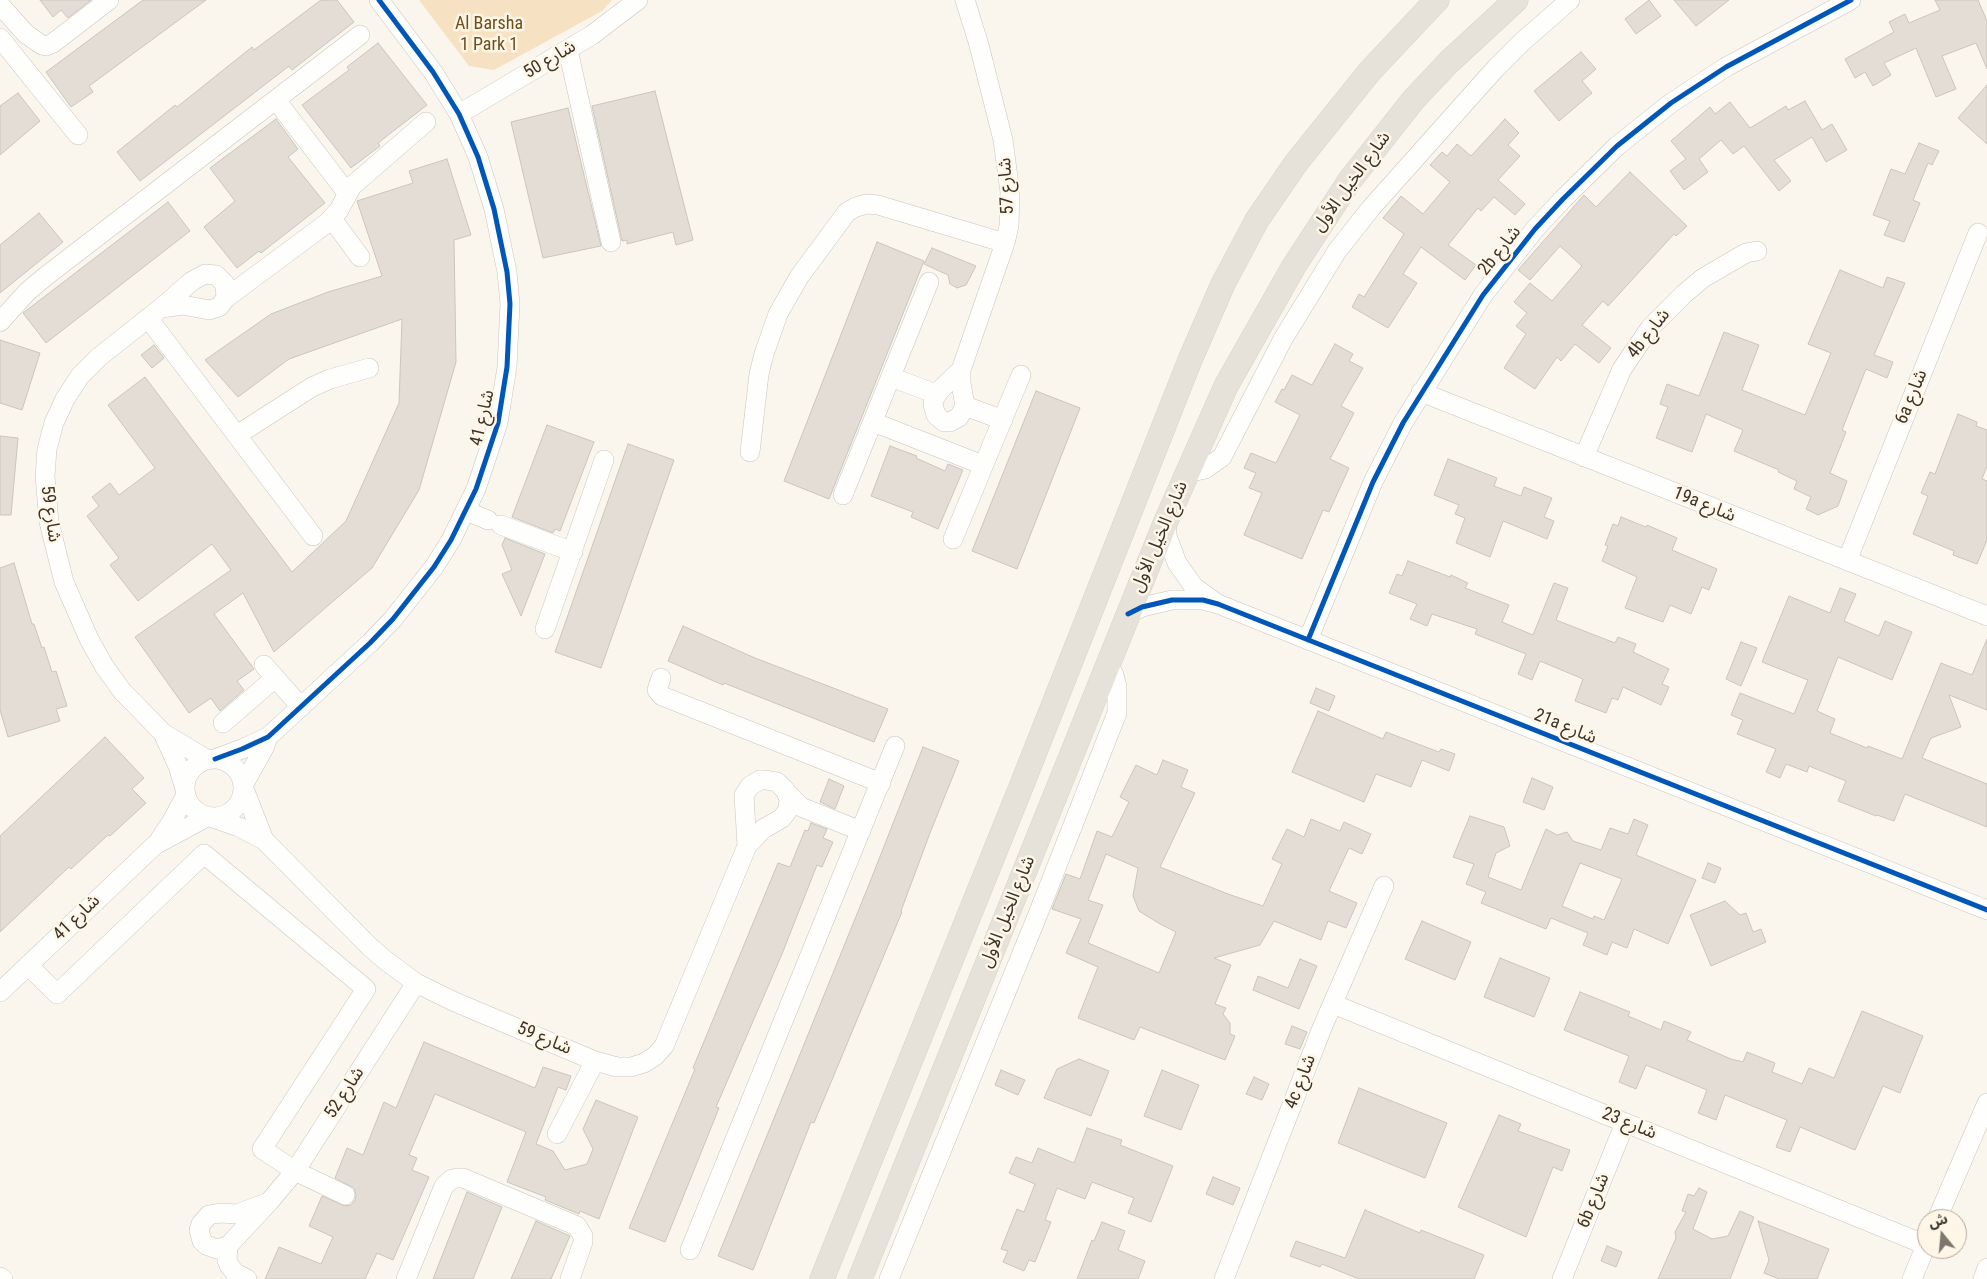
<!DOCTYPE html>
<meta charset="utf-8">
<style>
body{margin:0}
#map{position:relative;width:1987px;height:1279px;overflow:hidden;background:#faf5ed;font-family:"Roboto Condensed","Noto Sans Arabic",sans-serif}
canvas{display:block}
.north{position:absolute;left:1917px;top:1209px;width:50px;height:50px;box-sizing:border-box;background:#fff6e8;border:1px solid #b0a89c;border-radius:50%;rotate:343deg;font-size:14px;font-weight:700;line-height:20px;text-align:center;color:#39332a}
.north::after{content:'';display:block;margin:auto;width:18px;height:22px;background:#7d776e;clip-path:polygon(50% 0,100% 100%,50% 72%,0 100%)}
</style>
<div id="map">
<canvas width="1987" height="1279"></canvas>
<div class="north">ش</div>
</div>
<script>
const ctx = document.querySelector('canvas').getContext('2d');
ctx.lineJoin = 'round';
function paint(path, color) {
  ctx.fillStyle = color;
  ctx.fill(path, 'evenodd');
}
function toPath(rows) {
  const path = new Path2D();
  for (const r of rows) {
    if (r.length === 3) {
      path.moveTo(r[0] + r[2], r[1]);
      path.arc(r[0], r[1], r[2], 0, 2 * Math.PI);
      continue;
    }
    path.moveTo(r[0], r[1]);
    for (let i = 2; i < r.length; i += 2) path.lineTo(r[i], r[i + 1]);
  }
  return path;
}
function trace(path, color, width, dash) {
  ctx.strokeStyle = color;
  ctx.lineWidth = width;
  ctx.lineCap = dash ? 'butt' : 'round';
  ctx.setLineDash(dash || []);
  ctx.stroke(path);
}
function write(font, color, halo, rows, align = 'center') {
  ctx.font = font + ' "Roboto Condensed","Noto Sans Arabic",sans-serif';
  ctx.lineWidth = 5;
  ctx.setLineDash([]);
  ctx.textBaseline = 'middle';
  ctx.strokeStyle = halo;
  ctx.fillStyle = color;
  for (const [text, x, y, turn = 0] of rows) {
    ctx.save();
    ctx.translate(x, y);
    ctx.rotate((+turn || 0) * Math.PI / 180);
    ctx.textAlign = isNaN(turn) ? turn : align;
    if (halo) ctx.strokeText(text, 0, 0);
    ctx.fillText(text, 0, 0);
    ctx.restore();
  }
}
const green = toPath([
 [419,0,612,0,602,11,494,70,469,66]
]);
const building = toPath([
 [40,0,91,0,68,18,61,10,53,17,40,0],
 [143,0,206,0,89,86,93,92,71,107,46,72,143,0],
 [321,0,337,0,354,22,292,70,289,66,140,181,117,152,175,105,177,107,252,47,254,50,321,0],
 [1649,0,1661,16,1636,34,1625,19,1649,0],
 [1674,0,1729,0,1696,26,1674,0],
 [1935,0,1978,0,1987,21,1987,69,1976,43,1942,56,1956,89,1936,97,1916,48,1884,63,1891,75,1873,86,1865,72,1855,78,1845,59,1894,32,1889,22,1905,14,1909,23,1940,10,1935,0],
 [378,43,427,105,378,143,380,146,351,168,302,105,349,70,347,67,378,43],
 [1581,52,1596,69,1582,81,1592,93,1559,121,1534,91,1581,52],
 [1987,85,1987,144,1958,118,1987,85],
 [655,91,693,240,676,245,673,232,627,244,627,240,622,241,592,106,655,91],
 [18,93,40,121,0,155,0,106,18,93],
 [1805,101,1822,130,1832,124,1847,150,1826,162,1812,137,1774,160,1791,181,1779,191,1744,146,1733,154,1721,140,1699,159,1708,172,1684,190,1670,171,1686,159,1671,141,1710,107,1715,114,1730,102,1750,128,1786,106,1788,110,1805,101],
 [568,108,601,246,543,258,511,122,568,108],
 [276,119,298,149,288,157,325,203,261,253,259,251,237,268,204,227,235,201,210,168,276,119],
 [1505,119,1519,133,1508,145,1520,156,1498,180,1525,204,1515,215,1494,197,1481,211,1478,208,1448,245,1476,265,1465,280,1421,247,1403,274,1417,283,1388,328,1352,307,1359,294,1364,297,1404,234,1383,218,1401,196,1423,214,1450,182,1430,165,1442,152,1447,156,1457,144,1471,156,1505,119],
 [1919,143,1939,151,1932,165,1928,163,1913,200,1920,203,1904,242,1884,235,1890,221,1873,215,1891,169,1905,174,1919,143],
 [447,159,471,235,454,240,456,362,419,490,372,568,274,652,243,593,214,614,254,669,237,681,244,690,220,711,211,698,189,713,135,637,231,570,212,544,138,601,110,565,119,558,87,516,99,506,92,497,110,483,119,495,155,468,108,405,145,377,292,572,346,521,399,403,402,319,289,359,238,397,205,360,271,314,328,292,382,276,357,201,413,183,409,171,447,159],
 [1630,172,1687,226,1676,236,1674,234,1608,306,1603,301,1582,325,1611,348,1599,363,1575,344,1561,361,1557,357,1535,389,1504,368,1526,334,1516,326,1527,313,1514,302,1530,283,1552,301,1582,266,1560,246,1530,280,1518,270,1584,195,1596,207,1630,172],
 [168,202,190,231,46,343,23,313,168,202],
 [39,213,63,242,0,293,0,245,39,213],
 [877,242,924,261,829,499,784,481,877,242],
 [932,248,976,266,966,285,957,288,950,284,948,275,924,264,932,248],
 [1840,270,1883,288,1887,277,1905,283,1874,355,1893,362,1887,378,1866,369,1842,430,1846,432,1830,473,1847,481,1838,506,1818,515,1806,509,1811,497,1794,489,1797,481,1778,472,1779,470,1734,451,1743,430,1706,414,1692,452,1656,438,1668,407,1660,404,1667,384,1699,396,1724,332,1759,345,1742,390,1805,415,1831,353,1808,344,1840,270],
 [0,340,40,353,22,410,0,403,0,340],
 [1335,344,1353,354,1349,361,1363,368,1341,406,1354,413,1330,459,1349,468,1329,512,1323,510,1302,559,1244,535,1262,493,1249,488,1256,473,1244,468,1251,453,1276,463,1300,415,1275,402,1282,389,1284,390,1292,375,1312,385,1335,344],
 [154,345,164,358,152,368,141,355,154,345],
 [1036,391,1080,408,1017,569,972,551,1036,391],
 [1958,414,1977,422,1976,426,1987,430,1987,466,1982,479,1987,481,1987,540,1977,564,1953,555,1954,551,1913,534,1928,496,1921,493,1930,472,1935,474,1958,414],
 [547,425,594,442,560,531,555,529,553,533,512,517,547,425],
 [0,436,18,438,11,515,0,515,0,436],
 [628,444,674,460,601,668,555,652,628,444],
 [890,446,917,456,916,458,945,471,948,464,963,470,938,529,911,517,913,512,871,496,890,446],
 [1448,459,1497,478,1494,486,1521,496,1524,487,1552,498,1544,517,1554,521,1547,539,1503,521,1490,557,1456,543,1465,518,1455,514,1459,505,1434,495,1448,459],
 [1621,517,1646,527,1647,525,1677,538,1672,550,1717,569,1709,590,1702,587,1691,614,1670,605,1663,622,1625,608,1637,577,1602,561,1608,546,1605,545,1613,524,1618,526,1621,517],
 [505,538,545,554,521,616,502,574,512,570,502,545,505,538],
 [1408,561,1450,577,1451,575,1468,583,1465,588,1509,605,1502,622,1533,635,1554,583,1568,588,1556,620,1615,643,1618,637,1636,644,1633,652,1669,669,1662,684,1669,687,1661,705,1623,687,1618,700,1612,698,1606,713,1575,701,1583,679,1540,661,1532,680,1518,674,1526,654,1475,634,1477,629,1432,614,1427,626,1410,619,1417,604,1389,593,1397,574,1402,576,1408,561],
 [14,563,32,624,34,624,42,648,44,647,52,672,56,671,67,706,56,709,60,721,8,737,0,710,0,568,14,563],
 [1840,588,1856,594,1844,621,1879,636,1885,621,1912,632,1892,680,1838,657,1817,711,1835,719,1830,733,1867,748,1868,746,1902,759,1941,663,1972,675,1987,639,1987,710,1949,695,1961,727,1931,738,1922,758,1987,784,1987,827,1905,794,1894,821,1877,815,1876,816,1838,801,1846,781,1809,766,1807,772,1786,764,1780,778,1766,772,1776,749,1737,734,1743,720,1731,715,1740,693,1794,714,1808,680,1762,662,1789,596,1830,613,1840,588],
 [683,626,755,658,888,709,874,742,724,683,723,685,668,661,683,626],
 [1741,642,1757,648,1741,686,1726,679,1741,642],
 [1316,688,1335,696,1329,711,1310,703,1316,688],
 [1318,711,1383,739,1386,732,1439,752,1441,749,1455,754,1449,771,1422,760,1411,787,1376,774,1364,802,1292,772,1318,711],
 [105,737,144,778,132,789,146,803,110,836,108,835,71,869,69,867,0,932,0,836,105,737],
 [923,747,959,761,930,833,901,911,902,912,814,1123,811,1122,753,1270,718,1256,870,882,923,747],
 [1163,760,1188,770,1181,787,1195,793,1160,867,1228,894,1263,906,1282,864,1272,859,1287,829,1304,837,1311,819,1340,831,1344,822,1371,834,1362,854,1349,848,1329,891,1357,903,1346,928,1328,921,1321,940,1274,921,1260,945,1214,958,1231,965,1215,1004,1226,1008,1223,1014,1230,1023,1230,1034,1235,1036,1225,1060,1140,1027,1134,1040,1078,1018,1098,967,1066,953,1081,919,1052,909,1066,874,1080,879,1097,831,1112,837,1129,802,1120,797,1136,765,1157,775,1163,760],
 [1106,854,1138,868,1133,896,1139,911,1160,924,1176,932,1159,973,1088,943,1103,905,1088,900,1106,854],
 [1532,778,1553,787,1544,810,1523,802,1532,778],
 [829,779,844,786,835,809,820,802,829,779],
 [1470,816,1504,827,1510,846,1496,853,1488,877,1521,890,1546,829,1557,835,1567,832,1573,841,1601,850,1610,828,1628,834,1634,819,1648,825,1636,855,1696,880,1668,944,1634,929,1627,948,1612,942,1607,955,1583,945,1588,933,1551,918,1546,929,1481,903,1486,892,1466,884,1474,864,1453,857,1470,816],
 [1580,863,1622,879,1604,920,1594,916,1593,919,1562,906,1580,863],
 [811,823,827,829,823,838,833,842,822,867,817,865,782,954,716,1107,719,1108,665,1242,629,1228,695,1069,693,1068,778,863,790,867,805,830,808,831,811,823],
 [1708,863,1721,868,1715,883,1702,878,1708,863],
 [1725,901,1740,915,1746,913,1753,932,1761,929,1766,942,1711,966,1690,915,1725,901],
 [1422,921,1471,942,1455,980,1405,959,1422,921],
 [1500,958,1550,978,1534,1017,1484,997,1500,958],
 [1300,959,1317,966,1299,1009,1253,990,1258,976,1288,988,1300,959],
 [1580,992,1630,1012,1628,1016,1661,1030,1664,1021,1691,1032,1687,1040,1731,1059,1743,1062,1747,1052,1775,1063,1772,1072,1802,1084,1809,1068,1834,1078,1862,1011,1923,1036,1900,1093,1883,1086,1855,1150,1800,1127,1790,1152,1776,1147,1787,1120,1725,1095,1716,1120,1698,1113,1707,1090,1646,1065,1636,1089,1619,1082,1629,1056,1564,1030,1580,992],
 [1292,1026,1307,1032,1300,1049,1285,1044,1292,1026],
 [424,1042,535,1088,543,1067,571,1076,566,1090,558,1087,536,1144,553,1151,565,1170,587,1164,593,1149,583,1129,596,1100,638,1117,599,1219,580,1211,579,1214,545,1200,546,1197,507,1182,526,1132,435,1094,409,1155,417,1158,412,1170,429,1177,393,1260,377,1253,365,1279,265,1279,279,1247,321,1264,333,1237,309,1226,322,1196,345,1206,351,1205,355,1200,356,1195,354,1188,335,1178,347,1148,363,1155,384,1102,396,1108,424,1042],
 [1079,1059,1109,1071,1091,1116,1044,1098,1057,1069,1079,1059],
 [1001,1070,1025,1080,1018,1095,995,1085,1001,1070],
 [1162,1070,1199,1085,1181,1130,1144,1116,1162,1070],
 [1254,1077,1269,1084,1262,1100,1246,1094,1254,1077],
 [1359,1088,1447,1123,1425,1178,1338,1143,1359,1088],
 [1499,1115,1521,1124,1518,1131,1570,1150,1562,1171,1553,1167,1526,1237,1458,1207,1499,1115],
 [1087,1128,1122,1140,1120,1145,1173,1166,1151,1222,1128,1213,1134,1198,1092,1182,1085,1199,1057,1188,1045,1220,1051,1222,1035,1262,1029,1260,1024,1271,1003,1262,1008,1251,1001,1249,1017,1209,1024,1212,1035,1184,1009,1173,1016,1157,1032,1163,1038,1148,1074,1163,1087,1128],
 [1213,1177,1240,1188,1233,1205,1206,1194,1213,1177],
 [1699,1188,1707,1192,1693,1229,1712,1239,1728,1236,1740,1211,1754,1217,1730,1279,1658,1279,1676,1238,1675,1232,1686,1212,1682,1211,1688,1194,1694,1196,1699,1188],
 [467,1192,502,1207,473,1279,433,1279,467,1192],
 [1365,1210,1420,1233,1421,1230,1484,1255,1474,1279,1359,1279,1322,1264,1320,1267,1290,1256,1296,1241,1345,1258,1365,1210],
 [536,1221,570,1236,551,1279,511,1279,536,1221],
 [1758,1221,1829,1249,1817,1279,1779,1279,1764,1273,1769,1260,1758,1221],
 [1102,1222,1125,1231,1118,1250,1145,1261,1138,1279,1077,1279,1092,1240,1094,1241,1102,1222],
 [1607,1246,1622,1252,1616,1267,1601,1261,1607,1246]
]);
const minor = toPath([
 [0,5,26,34,42,45,46,46,53,43,109,0],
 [0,38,78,135],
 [568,50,611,242],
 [276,100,347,193],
 [459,114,592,35,638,0],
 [332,219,360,257],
 [205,274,216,275,225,284,226,298,219,307,209,310,183,305,161,308,192,281,205,274],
 [226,298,327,223,339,210,352,186,426,122],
 [161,308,99,357,80,376,65,399,54,423,47,449,45,476,49,522,64,582,89,639,104,666,122,691,163,733,208,760],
 [148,318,313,536],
 [0,322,27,292,46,276,360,35],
 [961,370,1005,243,1009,226,1010,192,1003,140,979,45,965,0],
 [961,370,961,383,965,406,959,417,950,422,944,422,936,415,933,405,934,399,940,390,961,370],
 [891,377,936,394],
 [1421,392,1987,616],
 [965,406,1003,420],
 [873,422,983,465],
 [237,435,312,387,330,379,369,368],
 [750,452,759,374,764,354,778,314,799,277,847,212,856,207,867,204,878,205,1005,243],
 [1584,457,1622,369,1650,328,1684,294,1703,278,1746,253,1757,251],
 [1187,473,1205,469,1222,457,1283,339,1337,251,1371,208,1495,69,1522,42,1570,0],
 [843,495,929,282],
 [466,511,488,520],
 [1166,521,1167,536,1177,563,1194,587,1215,602],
 [501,525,573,552],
 [953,539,1021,375],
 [1847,561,1978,233],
 [1128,614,1142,607,1172,600,1203,600,1218,604,1987,910],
 [545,629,604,460],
 [1308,640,1373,482,1403,423,1483,295,1535,229,1563,199,1617,146,1671,103,1726,67,1851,0],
 [264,665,301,707],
 [661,678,657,690,662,696,881,783],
 [223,723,275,678],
 [163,733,178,766,185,789],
 [214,788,29],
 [215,759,242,749,268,737,370,643,393,619,434,567,451,540,476,489,498,423,507,367,510,304,507,272,494,209,478,157,459,114,433,72,379,0],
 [760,780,766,780,777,782,785,790,789,799,788,810,782,818,763,829,747,846,744,795,750,786,760,780],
 [244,784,264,748,268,737],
 [244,789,264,840],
 [788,794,801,807,861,831],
 [213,818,239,827,264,840,370,947,385,960,416,983,455,1002,595,1061,617,1067,631,1067,644,1063,655,1056,664,1046,747,846],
 [160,839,172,821,186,795],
 [28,965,57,994,204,854,366,989,262,1149,295,1171,345,1195],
 [0,992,155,845,207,817],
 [1333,1004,1926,1245],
 [557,1134,595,1061],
 [269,1202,295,1171,416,983],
 [269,1202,228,1246,217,1249,206,1245,202,1241,199,1230,201,1224,209,1215,220,1213,237,1214,269,1202],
 [1937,1219,1987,1103],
 [228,1246,227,1260,229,1265,235,1273,247,1279],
 [690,1250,895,746],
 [0,1277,3,1279],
 [406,1279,444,1186,452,1179,458,1178,463,1178,577,1226,583,1236,583,1242,570,1279],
 [889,1279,1038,914,1117,713,1117,687,1114,675,1108,663],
 [1224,1279,1322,1028,1384,886],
 [1562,1279,1625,1123],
 [1912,1279,1927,1243],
 [1983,1279,1987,1268]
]);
const major = toPath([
 [822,1279,1021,787,1190,360,1223,284,1257,220,1296,163,1370,71,1437,0],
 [860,1279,1166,521,1226,386,1294,266,1350,180,1414,99,1449,62,1516,0]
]);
const cycleway = toPath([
 [1128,614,1142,607,1172,600,1203,600,1218,604,1987,910],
 [1308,640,1373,482,1403,423,1483,295,1535,229,1563,199,1617,146,1671,103,1726,67,1851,0],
 [215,759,242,749,268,737,370,643,393,619,434,567,451,540,476,489,498,423,507,367,510,304,507,272,494,209,478,157,459,114,433,72,379,0]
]);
const parkNames = [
 ["Al Barsha",489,24],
 ["1 Park 1",489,45]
];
const streetNames = [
 ["شارع 50",550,60,-31],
 ["شارع الخيل الأول",1352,182,-54],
 ["شارع 57",1007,186,-93],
 ["2b شارع",1500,251,-52],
 ["4b شارع",1649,334,-52],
 ["6a شارع",1912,397,-68],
 ["شارع 41",483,418,-77],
 ["19a شارع",1704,505,22],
 ["شارع 59",50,514,82],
 ["شارع الخيل الأول",1160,537,-67],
 ["21a شارع",1565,727,22],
 ["شارع الخيل الأول",1008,912,-68],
 ["شارع 41",77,918,-44],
 ["شارع 59",544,1039,23],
 ["4c شارع",1301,1082,-69],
 ["شارع 52",345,1093,-57],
 ["شارع 23",1629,1124,22],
 ["6b شارع",1594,1201,-68]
];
paint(green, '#f6e2c3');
paint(building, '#e3ddd5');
trace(building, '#cac5bd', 1);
trace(minor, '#cac5bd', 20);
trace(major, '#d6d2ce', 25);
trace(minor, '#fefefc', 19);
trace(major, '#e7e2d9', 24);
trace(cycleway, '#0057b8', 5);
write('18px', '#6c4f1d', '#fff6e8', parkNames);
write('18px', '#39332a', '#fff6e8', streetNames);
</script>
